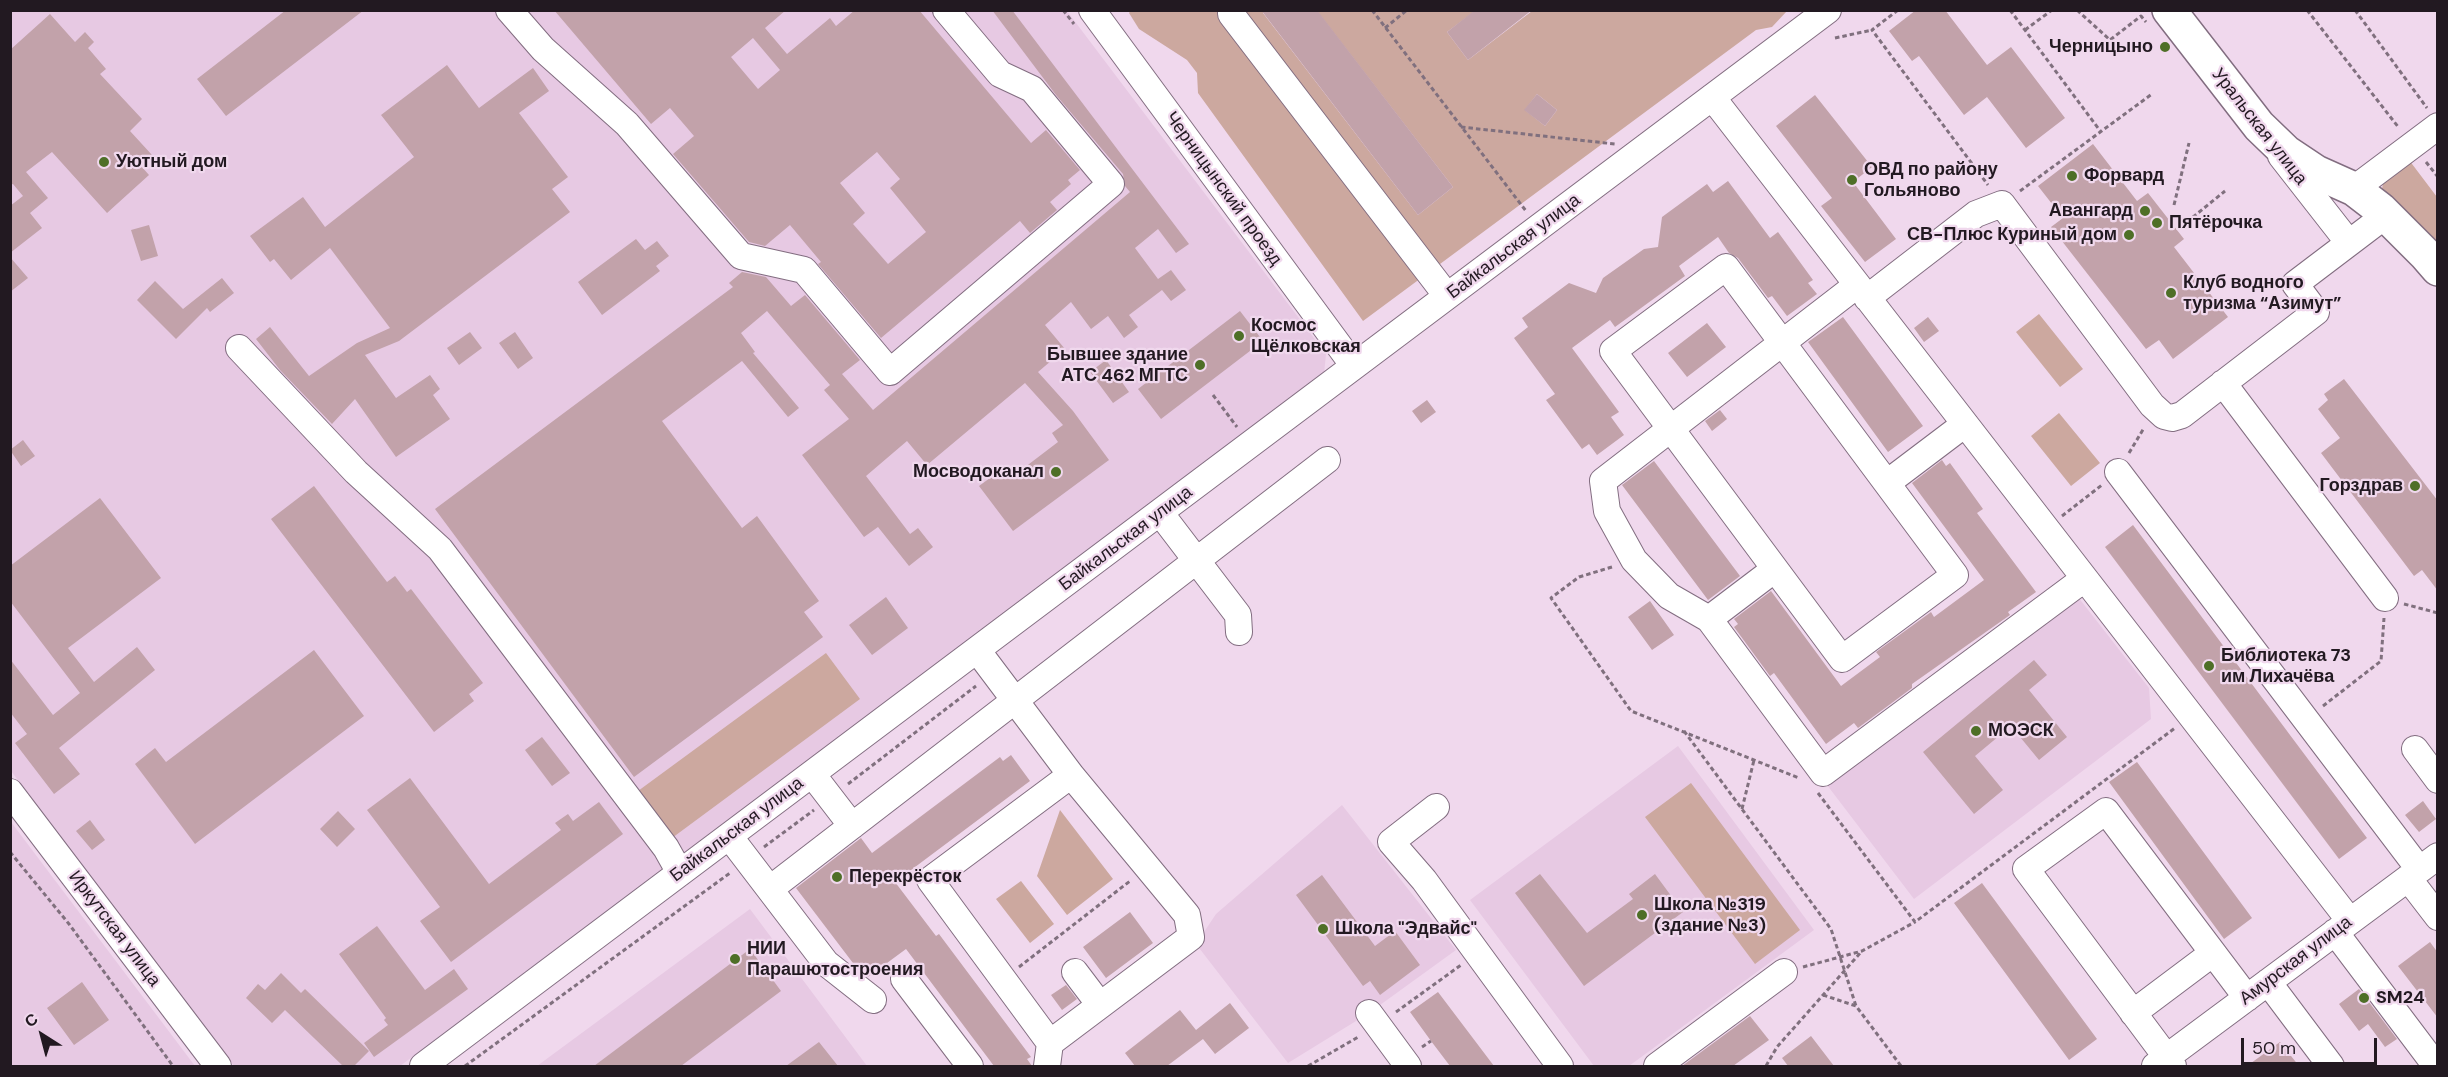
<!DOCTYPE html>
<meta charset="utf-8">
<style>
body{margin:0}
#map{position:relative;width:2448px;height:1077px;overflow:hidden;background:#f0d8ed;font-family:"DM Sans",sans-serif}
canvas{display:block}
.frame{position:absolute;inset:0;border:12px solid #221921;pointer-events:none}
.north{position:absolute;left:12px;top:1005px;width:60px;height:60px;-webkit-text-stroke:4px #f0d8ed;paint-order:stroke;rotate:324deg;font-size:16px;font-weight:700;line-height:24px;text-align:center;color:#221921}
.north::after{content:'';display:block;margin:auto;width:21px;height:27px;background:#221921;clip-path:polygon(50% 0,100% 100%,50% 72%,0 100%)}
.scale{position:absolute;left:2241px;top:1038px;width:136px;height:27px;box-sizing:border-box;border:3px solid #221921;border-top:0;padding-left:8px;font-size:18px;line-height:21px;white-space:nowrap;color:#221921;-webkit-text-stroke:4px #f0d8ed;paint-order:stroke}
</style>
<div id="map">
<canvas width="2448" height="1077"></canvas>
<div class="frame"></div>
<div class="north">С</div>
<div class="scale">50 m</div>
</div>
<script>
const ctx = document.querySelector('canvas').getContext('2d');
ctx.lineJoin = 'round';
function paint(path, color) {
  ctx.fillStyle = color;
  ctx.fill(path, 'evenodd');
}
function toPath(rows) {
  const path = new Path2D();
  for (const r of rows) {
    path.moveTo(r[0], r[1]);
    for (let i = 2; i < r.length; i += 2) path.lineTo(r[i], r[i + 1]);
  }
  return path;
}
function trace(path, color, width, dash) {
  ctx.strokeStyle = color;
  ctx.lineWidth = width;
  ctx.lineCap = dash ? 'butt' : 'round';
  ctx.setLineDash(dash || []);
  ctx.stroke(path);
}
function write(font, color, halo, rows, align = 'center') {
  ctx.font = font + ' "DM Sans",sans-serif';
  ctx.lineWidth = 4.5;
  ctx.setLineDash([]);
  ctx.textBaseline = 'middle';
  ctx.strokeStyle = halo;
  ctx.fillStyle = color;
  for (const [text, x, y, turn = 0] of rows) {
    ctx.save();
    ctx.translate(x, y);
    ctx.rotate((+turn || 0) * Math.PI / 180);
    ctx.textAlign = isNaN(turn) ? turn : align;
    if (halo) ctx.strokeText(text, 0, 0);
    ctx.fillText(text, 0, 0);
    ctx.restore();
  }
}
const built = toPath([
 [11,11,1067,11,1326,354,1324,374,400,1066,234,1066,11,771],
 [2078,597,2149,688,2151,719,1914,899,1827,785],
 [1678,746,1814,930,1629,1066,1594,1066,1470,900],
 [1342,805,1456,950,1369,1013,1288,1063,1196,944,1216,914],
 [11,822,195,1066,11,1066],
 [750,909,867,1066,537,1066]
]);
const green = toPath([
 [1131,10,1266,11,1263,13,1418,215,1453,187,1317,11,1475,11,1447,32,1468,60,1532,11,1787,11,1772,27,1756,30,1363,321,1198,93,1197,73,1187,60,1139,29,1129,13],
 [1537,94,1557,110,1545,126,1525,110],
 [2406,156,2437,197,2437,250,2385,198,2382,189,2385,172],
 [2039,314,2083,369,2060,387,2016,332],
 [2059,413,2100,463,2071,486,2031,436],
 [826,653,860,699,672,838,638,791],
 [1691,783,1800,930,1755,964,1645,817],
 [1060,810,1113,879,1067,915,1037,876],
 [1021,881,1054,924,1030,943,996,899]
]);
const building = toPath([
 [286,10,364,10,226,116,197,79],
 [554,10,786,10,765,28,787,54,830,18,836,26,855,10,919,10,1031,143,1046,130,1080,170,1068,180,1071,184,1050,202,1057,210,1030,233,1020,221,881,338,818,264,821,262,790,225,765,246,749,242,673,154,694,136,670,108,651,124],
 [753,38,780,70,758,89,731,57],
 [877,152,900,179,890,188,926,232,888,264,853,224,865,213,840,183],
 [992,10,1012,10,1189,244,1176,253,1158,229,1135,248,1158,279,1171,270,1186,290,1171,301,1162,290,1129,315,1138,327,1124,338,1108,316,1091,329,1071,302,1045,325,1065,349,1038,372,1073,411,1109,460,1013,531,979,486,1005,467,1012,477,1058,442,1052,433,1063,425,1025,383,927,465,907,441,866,476,910,534,918,528,933,547,909,566,878,527,864,537,802,455,849,419,824,390,830,385,767,311,741,333,755,352,753,353,799,408,788,417,742,361,662,421,742,528,757,516,819,601,804,612,823,637,634,777,435,509,733,287,729,283,742,272,766,277,791,306,805,295,860,360,842,374,873,410,1130,192,1125,186,1123,174,1056,95],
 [1261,10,1317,10,1453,187,1418,215],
 [1475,10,1532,10,1468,60,1447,32],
 [1916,10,1945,10,1987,65,2011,47,2065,118,2026,148,1987,97,1964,115,1919,56,1912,61,1889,31],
 [50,14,75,42,85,32,94,42,88,48,106,69,100,74,142,119,130,131,152,155,141,166,149,175,107,213,52,152,26,172,48,198,30,213,42,228,10,253,10,206,23,196,13,184,10,185,10,50],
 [447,65,479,108,533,68,549,91,519,113,568,177,552,189,570,212,399,341,365,355,396,398,430,375,440,389,433,395,450,419,396,457,355,399,332,424,280,370,256,339,270,327,309,376,357,343,390,328,330,248,291,280,274,259,270,262,250,236,303,197,325,227,414,157,381,115],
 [1537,94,1557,110,1545,126,1524,110],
 [1815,95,1872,167,1853,182,1896,239,1865,262,1821,206,1832,198,1776,126],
 [2093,144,2137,201,2148,193,2184,239,2174,247,2228,317,2173,359,2159,340,2146,349,2051,227,2063,218,2038,186],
 [1728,181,1770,238,1778,232,1813,280,1808,283,1817,294,1787,316,1772,296,1768,298,1738,258,1729,253,1718,237,1679,266,1685,276,1615,327,1610,320,1572,348,1619,412,1611,417,1624,435,1597,455,1589,444,1582,449,1546,400,1555,394,1514,338,1528,327,1522,318,1569,283,1596,293,1603,278,1644,249,1658,247,1662,217,1707,184,1713,192],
 [149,225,158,256,141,261,131,230],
 [636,239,645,250,657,241,669,256,656,266,660,271,602,315,578,282],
 [10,257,28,278,10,292],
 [222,278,234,293,210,312,207,308,176,339,137,300,155,281,183,309],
 [1240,311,1263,341,1161,419,1138,389],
 [1843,317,1923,426,1888,452,1808,342],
 [1928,317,1939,331,1924,342,1914,328],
 [1707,323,1726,347,1687,377,1668,353],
 [470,332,482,348,459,365,447,348],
 [515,332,533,358,518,369,499,343],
 [1106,360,1129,392,1113,403,1090,372],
 [2344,379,2438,501,2438,591,2422,570,2414,576,2321,453,2340,438,2318,409,2328,400,2324,394],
 [1427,400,1436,412,1421,423,1412,411],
 [1720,410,1727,419,1712,431,1705,421],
 [23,440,35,456,21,466,10,450],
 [1942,460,1946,466,1950,463,1983,509,1977,513,2036,592,2008,612,2010,615,1912,684,1912,688,1858,728,1854,723,1826,744,1774,673,1770,676,1734,627,1738,624,1734,619,1771,591,1841,686,1880,657,1876,652,1931,612,1934,617,1984,580,1912,483],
 [1654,461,1740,576,1708,600,1622,485],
 [314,486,387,582,395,576,407,592,411,589,483,683,469,694,474,701,434,732,271,519],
 [100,498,161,578,68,648,94,682,137,647,155,670,59,748,80,774,54,794,15,743,27,734,10,712,10,659,53,715,80,693,10,601,10,566],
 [2133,525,2367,838,2339,859,2105,547],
 [886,597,908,628,872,655,849,625],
 [1650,601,1674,635,1652,650,1628,617],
 [314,650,364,716,195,844,135,764,155,748,166,762],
 [2034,660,2047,675,2029,690,2067,737,2039,760,2011,726,1975,756,2003,790,1974,814,1923,752],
 [542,737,570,773,552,786,525,750],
 [1011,755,1030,781,895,882,936,936,939,934,1031,1057,1027,1059,1032,1066,994,1066,906,949,868,977,856,967,796,888,861,838,872,853,1000,757,1003,761],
 [2137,762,2252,918,2224,939,2109,782],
 [410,778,489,884,561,830,555,823,568,814,573,821,599,802,623,834,451,962,420,921,440,907,367,810],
 [2423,801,2436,819,2419,832,2405,815],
 [338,811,355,829,337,847,320,829],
 [90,820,105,840,92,850,76,831],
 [1540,874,1587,933,1633,899,1629,894,1655,874,1683,912,1584,986,1515,893],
 [1322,875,1375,946,1395,931,1420,965,1380,995,1370,981,1363,986,1296,895],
 [1982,883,2097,1039,2069,1060,1954,903],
 [1130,912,1153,943,1106,978,1083,947],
 [377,926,425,990,454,969,468,989,374,1057,364,1043,388,1025,384,1020,386,1018,339,954],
 [2430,942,2438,953,2438,1018,2398,966],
 [750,949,781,991,681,1066,594,1066],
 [281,973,301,993,305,989,369,1051,354,1066,343,1066,285,1010,272,1023,246,998,258,984,265,990],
 [82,982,109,1020,74,1045,47,1008],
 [1066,985,1077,999,1062,1010,1051,995],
 [2359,989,2397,1039,2385,1047,2368,1024,2359,1031,2339,1004],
 [1438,992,1494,1066,1450,1066,1431,1041,1410,1012],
 [1230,1003,1249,1028,1215,1054,1203,1039,1167,1066,1135,1066,1125,1053,1180,1010,1196,1030],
 [1750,1016,1769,1040,1733,1066,1682,1066],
 [1811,1036,1834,1066,1788,1066,1782,1058],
 [819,1042,838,1066,786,1066],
 [2280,1042,2299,1066,2247,1066]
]);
const path = toPath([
 [1063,10,1074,24],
 [1372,10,1526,211],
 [1898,10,1872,30,1988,185],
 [2010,10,2101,132],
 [2077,10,2110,40,2141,16,2146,22],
 [2307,10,2399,128],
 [2355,10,2427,108],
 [1385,28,1407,10],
 [2025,30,2052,10],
 [1835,38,1872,30],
 [1461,127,1615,144],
 [2426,162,2438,177],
 [2020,191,2152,94],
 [2174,205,2189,143],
 [2187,222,2225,191],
 [1213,395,1237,427],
 [2129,453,2144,428],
 [2062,516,2102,485],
 [1612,567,1579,577,1551,598,1631,711,1799,778],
 [2404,604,2438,613],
 [2323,706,2381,661,2384,618],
 [1684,731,1831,929,1856,1006],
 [848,784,976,686],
 [1818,793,1915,922,2175,728],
 [1742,809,1754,760],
 [764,847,814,810],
 [10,852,69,924,173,1066],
 [1019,967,1130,881],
 [1803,967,1862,951,1915,922],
 [1823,995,1856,1006,1901,1066],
 [1396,1012,1461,965],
 [1422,1047,1431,1041],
 [465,1066,730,873],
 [1308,1066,1360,1036],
 [1766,1066,1777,1047,1862,951]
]);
const minor = toPath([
 [509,10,543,49,627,124,741,256,804,270,890,372,1111,184,1032,89,1000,74,946,10],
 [1092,10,1354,366],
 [1231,10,1231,14,1447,296],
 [1712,97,2350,921],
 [2281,156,2349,243],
 [2354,189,2438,126],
 [1726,267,1955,575,1842,659,1613,351,1726,267],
 [1857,285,1603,481,1607,511,1634,560,1669,596,1709,619,1823,773,2084,579],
 [1867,298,1976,214,2002,204,2152,405,2164,416,2172,418,2182,415,2316,312,2295,284,2386,215],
 [239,348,356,472,440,549,666,848,680,873],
 [2223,383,2385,598],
 [2118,472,2419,869],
 [1887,483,1965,424],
 [1161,514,1238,615,1239,632],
 [1709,619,1775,569],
 [977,650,1071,775,1187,915,1191,937,1050,1043,930,880,1071,775],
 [2415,749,2438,780],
 [812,774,852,826],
 [10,792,218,1066],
 [1436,807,1391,842,1424,880,1560,1066],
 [729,836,826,963,873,1000],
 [2408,878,2438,917],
 [770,889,1327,460],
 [2335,932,2436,1066],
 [1075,972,1100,1005],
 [904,979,970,1066],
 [2268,982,2331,1066],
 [1369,1013,1408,1066],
 [2133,1013,2213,953],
 [423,1066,1828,10],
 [1047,1066,1050,1043],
 [1657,1066,1784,972],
 [2155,1066,2438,856],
 [2173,1066,2026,869,2106,811,2247,998]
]);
const major = toPath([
 [2169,10,2259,126,2286,152,2316,172,2354,189,2380,209,2425,254,2438,269]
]);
const markers = [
 [2165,47,6,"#4e6f27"],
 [104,162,6,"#4e6f27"],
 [2072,176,6,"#4e6f27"],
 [1852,180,6,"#4e6f27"],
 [2145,211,6,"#4e6f27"],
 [2157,223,6,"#4e6f27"],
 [2129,235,6,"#4e6f27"],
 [2171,293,6,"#4e6f27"],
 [1239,336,6,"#4e6f27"],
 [1200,365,6,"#4e6f27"],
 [1056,472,6,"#4e6f27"],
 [2415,486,6,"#4e6f27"],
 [2209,666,6,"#4e6f27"],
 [1976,731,6,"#4e6f27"],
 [837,877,6,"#4e6f27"],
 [1642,915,6,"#4e6f27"],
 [1323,929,6,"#4e6f27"],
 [735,959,6,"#4e6f27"],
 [2364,998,6,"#4e6f27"]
];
const poiNames = [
 ["Черницыно",2153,47,"right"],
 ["Уютный дом",116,162],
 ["ОВД по району",1864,170],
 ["Гольяново",1864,191],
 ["Форвард",2084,176],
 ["Авангард",2133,211,"right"],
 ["Пятёрочка",2169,223],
 ["СВ-Плюс Куриный дом",2117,235,"right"],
 ["Клуб водного",2183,283],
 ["туризма “Азимут”",2183,304],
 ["Космос",1251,326],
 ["Щёлковская",1251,347],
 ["Бывшее здание",1188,355,"right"],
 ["АТС 462 МГТС",1188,376,"right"],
 ["Мосводоканал",1044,472,"right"],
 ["Горздрав",2403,486,"right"],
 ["Библиотека 73",2221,656],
 ["им Лихачёва",2221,677],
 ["МОЭСК",1988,731],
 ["Перекрёсток",849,877],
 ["Школа №319",1654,905],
 ["(здание №3)",1654,926],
 ["Школа \"Эдвайс\"",1335,929],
 ["НИИ",747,949],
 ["Парашютостроения",747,970],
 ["SM24",2376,998]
];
const streetNames = [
 ["Уральская улица",2259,127,52],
 ["Черницынский проезд",1223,189,54],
 ["Байкальская улица",1514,247,-37],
 ["Байкальская улица",1126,539,-37],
 ["Байкальская улица",737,830,-37],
 ["Иркутская улица",114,929,53],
 ["Амурская улица",2296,961,-37]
];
paint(built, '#e7c9e3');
paint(green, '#cca89f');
paint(building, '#c2a2aa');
trace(minor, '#826d80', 28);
trace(major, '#826d80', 36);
trace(path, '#80707e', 3, [4.5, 3]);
trace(minor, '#fff', 26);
trace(major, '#fff', 33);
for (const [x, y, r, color] of markers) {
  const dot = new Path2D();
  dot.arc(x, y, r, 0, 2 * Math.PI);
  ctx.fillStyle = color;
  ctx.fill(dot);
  trace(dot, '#f0d8ed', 2);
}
write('bold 18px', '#221921', '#f0d8ed', poiNames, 'left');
write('18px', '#221921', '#f0d8ed', streetNames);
</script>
